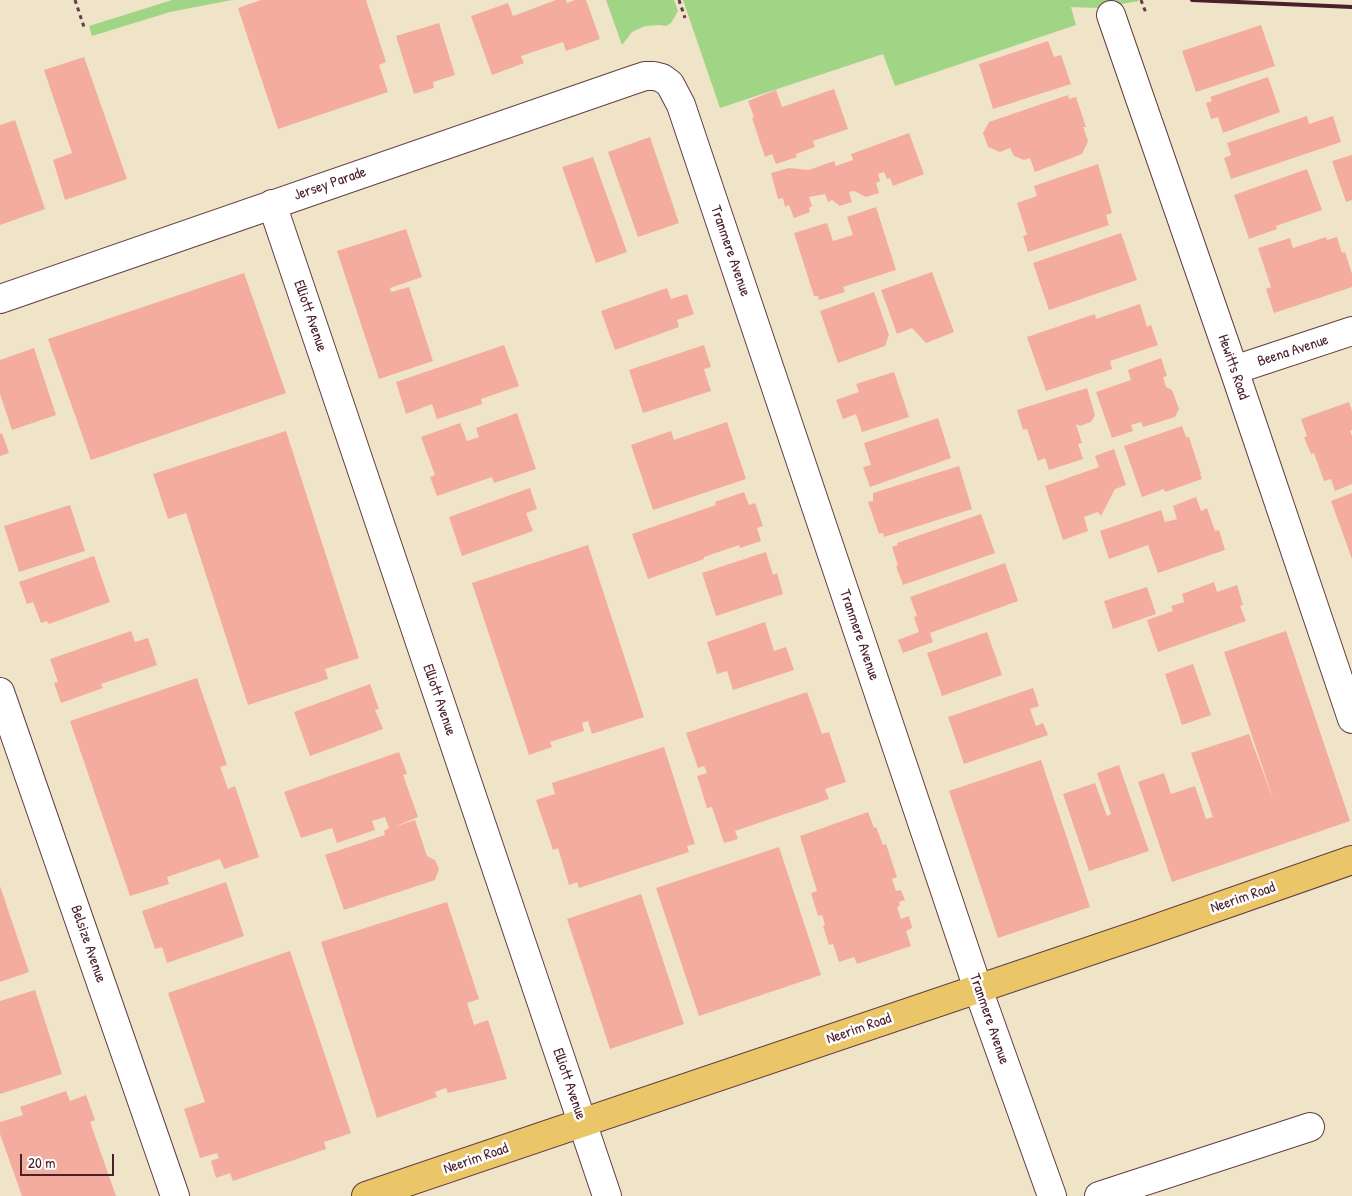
<!DOCTYPE html>
<style>
body{margin:0}
#map{position:relative;width:1352px;height:1196px;overflow:hidden;background:#f0e4c8;font-family:"Patrick Hand",sans-serif}
canvas{display:block}
.scale{position:absolute;left:20px;top:1154px;width:94px;height:22px;box-sizing:border-box;border:2px solid #4a1f2b;border-top:0;padding-left:6px;font-size:15px;line-height:18px;white-space:nowrap;color:#4a1f2b;-webkit-text-stroke:4px #fff;paint-order:stroke}
</style>
<div id="map">
<canvas width="1352" height="1196"></canvas>
<div class="scale">20 m</div>
</div>
<script>
const ctx = document.querySelector('canvas').getContext('2d');
ctx.lineJoin = 'round';
function paint(path, color) {
  ctx.fillStyle = color;
  ctx.fill(path, 'evenodd');
}
function toPath(rows) {
  const path = new Path2D();
  for (const r of rows) {
    path.moveTo(r[0], r[1]);
    for (let i = 2; i < r.length; i += 2) path.lineTo(r[i], r[i + 1]);
  }
  return path;
}
function trace(path, color, width, dash) {
  ctx.strokeStyle = color;
  ctx.lineWidth = width;
  ctx.lineCap = dash ? 'butt' : 'round';
  ctx.setLineDash(dash || []);
  ctx.stroke(path);
}
function write(font, color, halo, rows, align = 'center') {
  ctx.font = font + ' "Patrick Hand",sans-serif';
  ctx.lineWidth = 5;
  ctx.setLineDash([]);
  ctx.textBaseline = 'middle';
  ctx.strokeStyle = halo;
  ctx.fillStyle = color;
  for (const [text, x, y, turn = 0] of rows) {
    ctx.save();
    ctx.translate(x, y);
    ctx.rotate((+turn || 0) * Math.PI / 180);
    ctx.textAlign = isNaN(turn) ? turn : align;
    if (halo) ctx.strokeText(text, 0, 0);
    ctx.fillText(text, 0, 0);
    ctx.restore();
  }
}
const green = toPath([
 [172,0,232,0,170,12,92,36,89,26],
 [606,0,674,0,678,11,671,23,666,26,659,25,645,26,632,32,622,45],
 [683,0,1138,0,1139,1,1097,8,1071,7,1076,25,895,86,883,54,720,108]
]);
const building = toPath([
 [261,0,366,0,386,62,379,65,388,92,278,129,238,8],
 [556,0,566,0,567,3,575,0,586,0,600,39,566,51,563,42,521,56,524,63,492,75,471,16,508,3,513,16],
 [439,23,455,75,433,82,434,88,414,94,396,36],
 [1261,25,1275,66,1196,92,1182,51],
 [1048,41,1054,57,1061,55,1071,84,993,109,979,64],
 [84,57,127,179,65,200,53,160,72,153,44,70],
 [1268,77,1280,112,1223,133,1218,117,1211,119,1206,103,1212,101,1210,97],
 [834,89,848,129,813,141,815,147,796,154,797,157,776,164,772,154,765,157,752,118,754,117,748,101,776,90,782,107],
 [1068,95,1069,99,1076,97,1086,127,1083,127,1088,141,1082,154,1035,172,1030,158,1024,160,1014,156,1010,148,1000,152,988,147,983,133,989,122],
 [1307,116,1309,124,1333,116,1341,142,1231,179,1224,158,1231,155,1227,143],
 [15,120,45,209,0,225,0,125],
 [909,133,924,174,893,186,890,178,887,179,884,172,878,174,880,181,876,183,879,193,866,197,854,191,849,192,852,202,840,206,832,200,828,202,825,194,809,197,812,206,809,208,810,212,794,218,789,205,785,207,783,198,778,199,771,173,789,168,809,170,834,161,836,166,853,160,851,154],
 [650,137,679,223,638,237,608,152],
 [1352,155,1352,200,1346,202,1332,161],
 [593,157,627,252,596,263,562,167],
 [1098,164,1112,213,1106,215,1109,225,1028,252,1023,236,1027,235,1017,203,1037,196,1034,186],
 [1307,169,1322,210,1276,226,1277,229,1249,239,1234,195],
 [876,207,896,270,843,287,845,292,819,300,818,296,814,296,794,233,827,223,833,241,853,235,847,217],
 [406,229,422,277,390,288,391,292,409,287,433,361,379,379,337,251],
 [1121,233,1137,280,1049,310,1033,263],
 [1326,237,1327,240,1337,237,1342,253,1345,252,1352,274,1352,287,1274,313,1266,289,1271,287,1258,248,1290,238,1293,248],
 [932,272,954,332,926,343,912,328,897,334,881,290],
 [244,273,286,393,91,460,48,339],
 [667,288,671,299,687,294,694,314,677,320,679,327,615,350,601,311],
 [874,292,889,335,885,346,838,363,820,311],
 [1140,304,1147,327,1151,325,1158,345,1110,361,1112,369,1046,391,1027,337,1095,314,1096,319],
 [504,345,519,386,481,399,482,404,437,419,432,404,406,414,396,382],
 [704,345,711,367,704,369,711,391,643,413,629,370],
 [34,348,56,415,12,430,0,394,0,360],
 [1161,358,1167,376,1163,377,1166,387,1172,390,1179,409,1175,417,1143,427,1141,422,1131,425,1133,431,1112,438,1096,392,1131,380,1128,370],
 [894,372,909,417,862,432,856,414,843,419,836,400,859,392,856,384],
 [1087,388,1095,415,1091,422,1080,426,1076,424,1082,443,1078,444,1083,459,1049,470,1045,458,1038,461,1027,429,1023,430,1017,410],
 [1349,402,1352,411,1352,430,1350,431,1352,436,1352,484,1335,491,1331,479,1324,481,1314,453,1311,454,1304,437,1307,436,1301,419],
 [517,413,536,469,494,483,492,477,437,496,430,477,435,475,421,437,460,423,467,441,479,437,476,428],
 [938,418,951,458,870,487,863,467,871,465,864,443],
 [727,422,746,479,653,510,631,445,671,431,674,440],
 [1182,426,1186,437,1189,437,1201,474,1200,474,1202,479,1165,492,1164,489,1142,497,1124,446],
 [286,431,359,658,325,669,328,679,248,705,186,513,168,519,153,474],
 [2,433,9,453,0,456,0,434],
 [1114,449,1126,485,1115,489,1101,516,1098,512,1084,517,1088,531,1063,540,1045,486,1099,467,1095,456],
 [959,466,972,509,884,537,883,533,879,534,868,502,873,501,873,493],
 [530,488,537,509,526,513,533,531,462,556,449,517],
 [744,492,749,505,755,503,763,526,757,528,761,541,740,548,739,545,704,557,704,559,648,579,632,534,716,505,715,502],
 [1352,493,1352,559,1331,501],
 [1196,497,1201,511,1207,508,1215,531,1219,530,1225,550,1158,573,1148,545,1109,559,1100,531,1161,510,1165,522,1177,519,1173,506],
 [70,505,85,551,19,572,4,526],
 [981,514,995,553,903,585,896,566,898,566,892,547,898,545,897,543],
 [588,545,644,717,592,734,588,721,582,723,584,731,550,742,552,747,529,755,472,583],
 [766,552,773,575,777,573,783,594,716,616,702,573],
 [94,556,110,602,49,624,47,621,41,623,33,602,27,604,19,582],
 [1005,563,1018,601,930,633,933,642,903,653,898,640,919,632,914,617,917,616,910,597],
 [1214,582,1217,592,1237,585,1243,605,1240,606,1246,621,1158,652,1147,620,1173,611,1171,606,1184,602,1182,594],
 [1147,587,1156,614,1113,629,1104,601],
 [765,622,774,651,786,647,794,670,733,690,727,671,717,674,707,642],
 [131,631,135,642,148,638,157,665,101,684,103,688,61,703,54,683,58,682,50,659],
 [1286,631,1350,821,1172,882,1138,782,1164,773,1171,794,1195,786,1206,819,1213,817,1191,753,1249,734,1274,802,1224,652],
 [987,632,1002,675,942,696,927,653],
 [1193,664,1211,715,1182,725,1165,674],
 [197,678,227,765,220,767,228,789,235,786,259,857,224,869,220,859,167,877,169,884,130,896,70,721],
 [370,684,379,709,375,710,383,729,310,756,294,712],
 [1033,688,1039,706,1030,709,1036,726,1043,723,1048,735,964,764,948,717],
 [807,692,822,734,829,732,846,782,825,789,829,799,735,831,738,839,724,843,712,807,707,808,697,776,707,773,704,766,698,768,686,733],
 [664,747,695,844,687,846,689,852,579,888,577,882,569,885,558,848,553,850,536,800,555,794,552,783],
 [399,752,407,774,403,775,418,817,394,827,415,820,427,856,435,860,439,869,435,880,344,910,325,855,385,835,384,831,389,828,385,817,372,821,375,830,337,843,332,828,301,838,284,792],
 [1041,760,1090,907,998,938,949,791],
 [1119,765,1149,851,1089,871,1063,794,1095,783,1107,816,1111,814,1097,773],
 [868,812,874,828,876,827,883,845,886,844,897,877,892,879,896,891,901,890,905,900,899,902,900,906,897,907,901,919,909,916,912,928,906,931,911,946,857,964,854,957,839,962,833,944,829,945,823,926,825,925,822,915,818,916,811,893,817,891,800,836],
 [779,847,821,975,699,1016,656,888],
 [226,882,244,936,167,963,162,947,155,949,142,911],
 [0,886,29,972,0,982],
 [641,894,684,1024,610,1049,567,919],
 [447,902,479,999,467,1003,474,1025,488,1020,507,1079,448,1093,446,1088,435,1092,437,1097,377,1118,321,942],
 [290,951,351,1133,324,1142,326,1149,233,1181,230,1173,216,1178,211,1161,219,1158,217,1153,200,1158,184,1109,205,1102,168,993],
 [35,990,62,1074,0,1094,0,1001],
 [66,1091,70,1101,86,1095,95,1120,90,1122,116,1196,22,1196,0,1134,0,1122,23,1115,20,1107]
]);
const path = toPath([
 [75,0,84,27],
 [679,0,685,18],
 [1141,0,1146,13]
]);
const minor = toPath([
 [1111,15,1234,370,1352,719],
 [272,204,607,1196],
 [0,299,633,80,645,76,654,76,662,78,670,84,681,105,978,989,1052,1196],
 [1234,370,1352,331],
 [0,692,175,1196],
 [1099,1196,1310,1127]
]);
const major = toPath([
 [366,1196,1146,932,1352,860]
]);
const rail = toPath([
 [1192,0,1352,7]
]);
const streetNames = [
 ["Jersey Parade",330,184,-19],
 ["Tranmere Avenue",730,251,71],
 ["Elliott Avenue",310,316,71],
 ["Beena Avenue",1293,351,-18],
 ["Hewitts Road",1233,367,71],
 ["Tranmere Avenue",859,635,71],
 ["Elliott Avenue",439,700,71],
 ["Neerim Road",1243,898,-19],
 ["Belsize Avenue",88,944,71],
 ["Tranmere Avenue",989,1019,71],
 ["Neerim Road",859,1029,-19],
 ["Elliott Avenue",569,1084,71],
 ["Neerim Road",476,1159,-19]
];
paint(green, '#a1d586');
paint(building, '#f4ac9f');
trace(minor, '#633d43', 30);
trace(major, '#633d43', 30);
trace(path, '#633d43', 3, [4, 4]);
trace(minor, '#fff', 28);
trace(major, '#eac669', 28);
trace(rail, '#4a1f2b', 4);
write('15px', '#4a1f2b', '#fff', streetNames);
</script>
